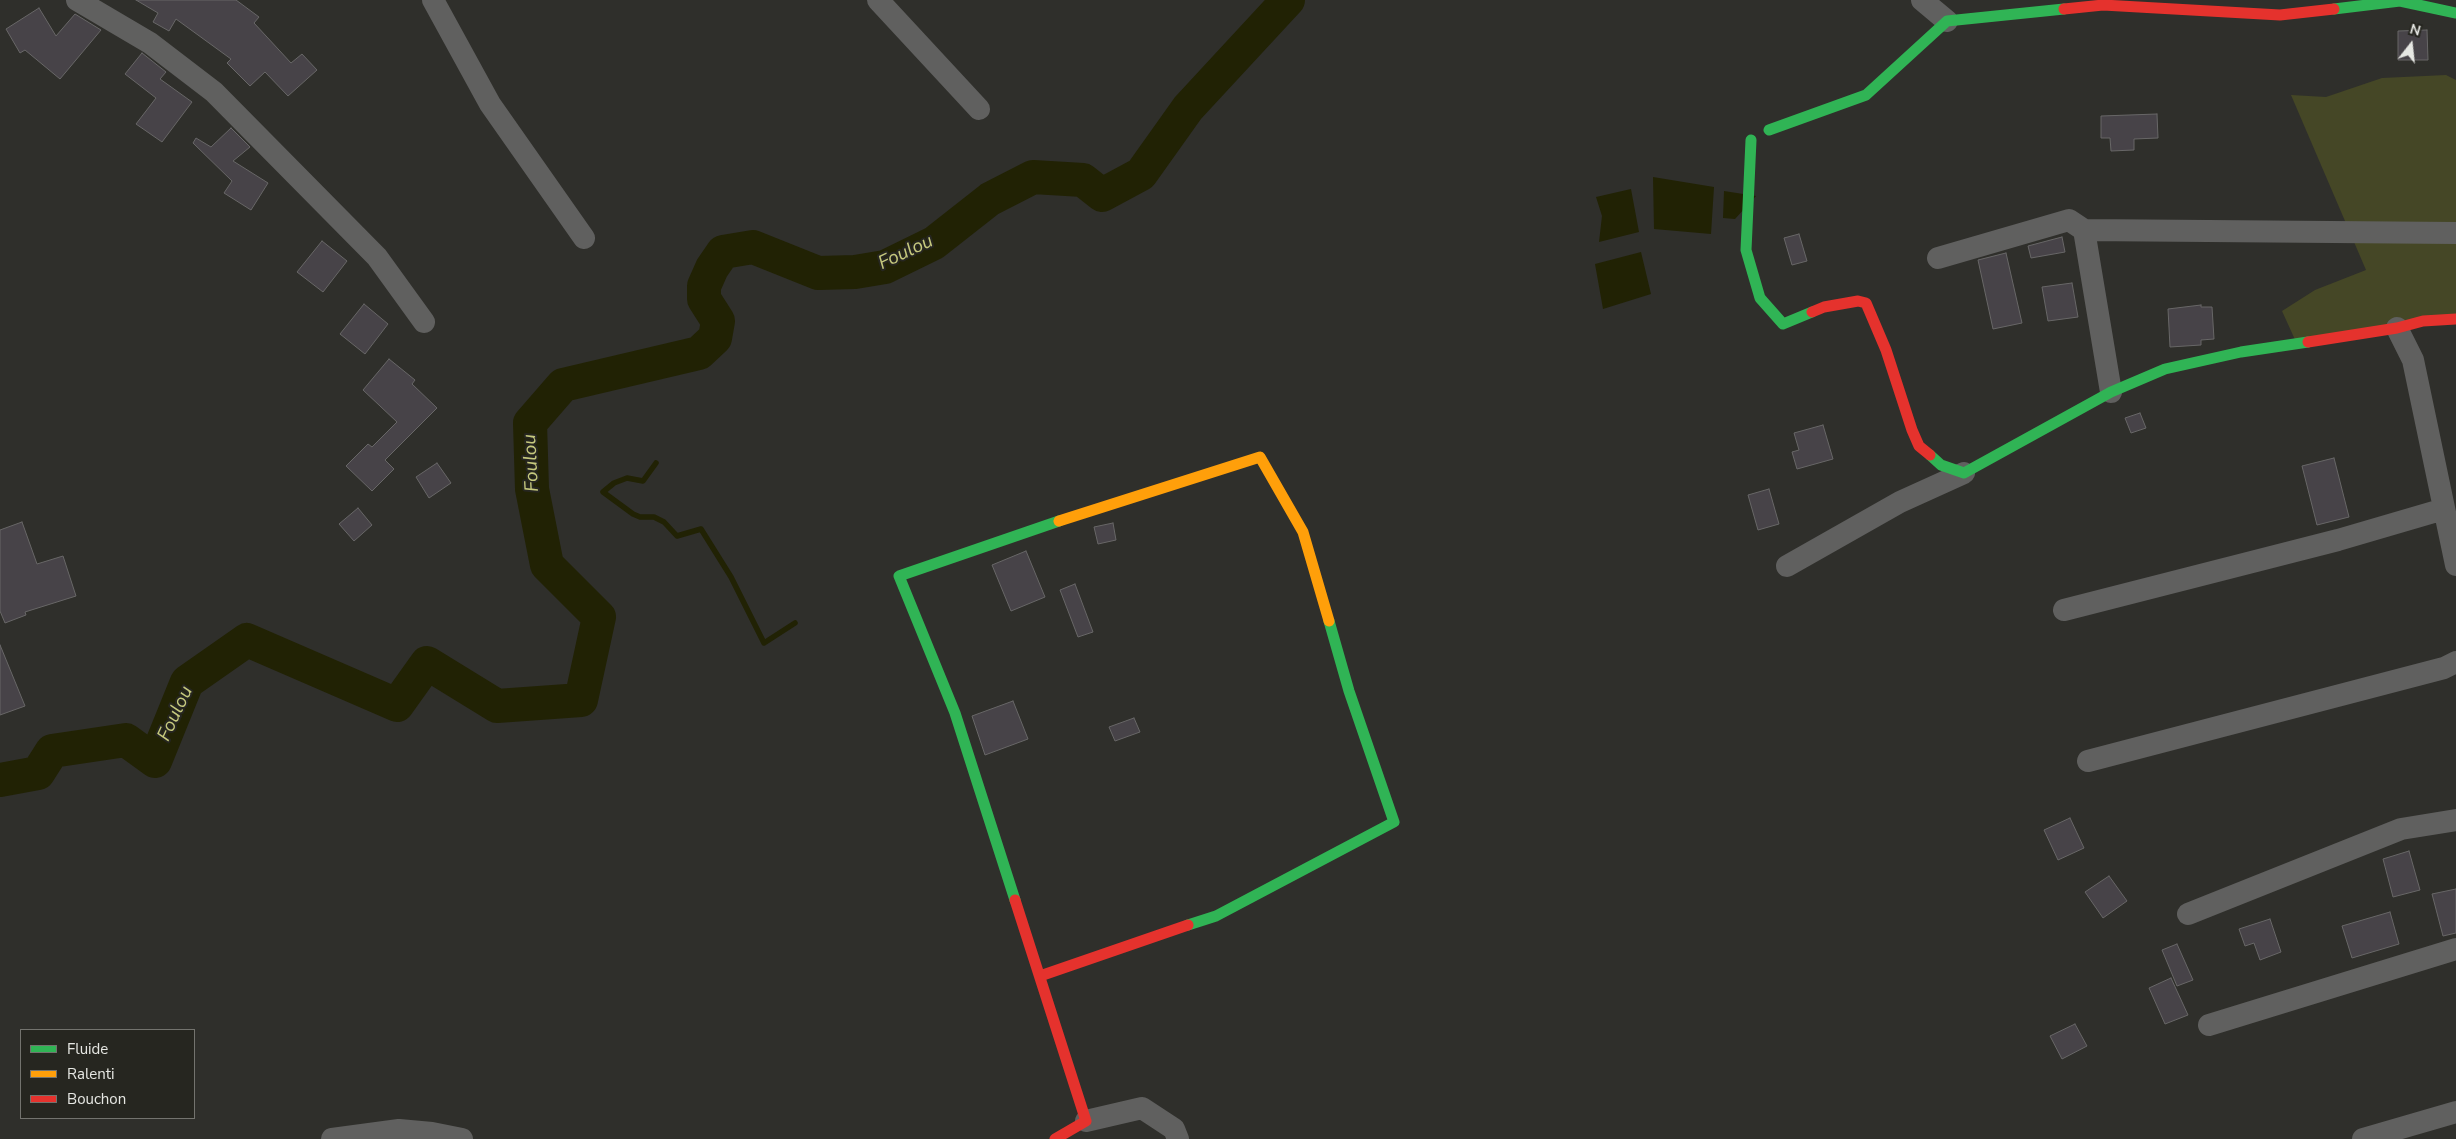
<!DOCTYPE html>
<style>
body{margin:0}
#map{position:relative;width:2456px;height:1139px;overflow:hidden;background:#2f2f2b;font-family:"Nunito Sans",sans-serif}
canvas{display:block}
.legend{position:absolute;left:20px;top:1029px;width:175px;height:90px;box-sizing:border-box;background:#262620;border:1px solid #73736e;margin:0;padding:6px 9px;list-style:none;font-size:15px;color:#e6e7e3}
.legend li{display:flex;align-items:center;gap:10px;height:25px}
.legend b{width:25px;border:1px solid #73736e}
.north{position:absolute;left:2386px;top:20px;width:50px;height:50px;-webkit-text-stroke:4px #262620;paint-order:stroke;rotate:16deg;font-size:14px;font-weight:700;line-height:20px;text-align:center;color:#e6e7e3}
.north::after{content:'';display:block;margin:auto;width:18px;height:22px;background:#e6e7e3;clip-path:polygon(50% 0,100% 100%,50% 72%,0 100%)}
</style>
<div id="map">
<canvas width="2456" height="1139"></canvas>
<ul class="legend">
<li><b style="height:6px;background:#30b455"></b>Fluide</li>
<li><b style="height:6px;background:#ff9f0a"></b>Ralenti</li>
<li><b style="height:6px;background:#e5322d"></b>Bouchon</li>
</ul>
<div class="north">N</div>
</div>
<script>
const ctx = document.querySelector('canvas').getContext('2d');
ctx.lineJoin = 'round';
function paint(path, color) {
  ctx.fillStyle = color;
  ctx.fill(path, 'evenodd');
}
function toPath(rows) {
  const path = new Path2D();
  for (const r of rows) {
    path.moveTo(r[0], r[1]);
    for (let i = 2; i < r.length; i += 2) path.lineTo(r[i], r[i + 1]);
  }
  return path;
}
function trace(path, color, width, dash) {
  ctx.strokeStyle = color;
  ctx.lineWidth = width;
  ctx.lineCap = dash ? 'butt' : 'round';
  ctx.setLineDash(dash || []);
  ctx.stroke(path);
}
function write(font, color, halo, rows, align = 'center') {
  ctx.font = font + ' "Nunito Sans",sans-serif';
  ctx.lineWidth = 4;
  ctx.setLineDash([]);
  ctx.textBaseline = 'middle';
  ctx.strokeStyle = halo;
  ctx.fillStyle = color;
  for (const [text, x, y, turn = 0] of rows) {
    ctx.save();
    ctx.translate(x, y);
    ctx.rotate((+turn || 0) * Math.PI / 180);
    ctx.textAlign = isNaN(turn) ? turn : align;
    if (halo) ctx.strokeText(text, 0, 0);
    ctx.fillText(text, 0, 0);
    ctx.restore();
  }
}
const green = toPath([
 [2446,75,2456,80,2456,319,2297,344,2282,311,2315,290,2366,270,2291,95,2326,97,2382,78]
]);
const water = toPath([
 [1653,177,1714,187,1711,234,1654,229],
 [1631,189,1639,232,1599,242,1602,216,1596,197],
 [1724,191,1756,196,1735,219,1723,218],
 [1641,252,1651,294,1603,309,1595,264]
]);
const stream = toPath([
 [656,463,643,481,627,478,614,483,603,492,633,514,640,517,654,517,664,522,677,536,701,529,731,577,764,643,795,623]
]);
const river = toPath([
 [0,780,38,773,52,751,126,740,155,761,187,682,247,640,397,705,427,663,497,706,581,700,599,617,547,565,532,489,530,423,563,385,699,353,715,338,718,321,704,299,704,286,712,268,723,252,753,247,818,273,855,272,885,267,934,243,990,199,1033,177,1083,180,1102,195,1141,174,1188,108,1288,0]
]);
const building = toPath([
 [136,0,236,0,259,17,254,23,291,63,302,54,317,70,288,96,265,72,250,86,227,63,231,59,176,19,169,31,153,22,158,13,136,0],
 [39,8,56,36,75,14,101,30,60,79,25,50,20,53,6,29,39,8],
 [2427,30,2428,60,2398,60,2398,31,2427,30],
 [142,53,166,72,160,79,192,102,162,142,136,124,156,98,125,74,142,53],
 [2157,114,2158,138,2134,139,2134,150,2111,151,2110,138,2101,138,2101,116,2157,114],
 [231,128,250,147,233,161,268,183,251,210,224,193,232,181,193,143,196,138,211,147,231,128],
 [1799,234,1807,261,1792,265,1784,238,1799,234],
 [2062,237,2065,252,2031,258,2028,246,2062,237],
 [322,241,347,261,323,292,297,272,322,241],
 [2006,253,2022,323,1993,329,1978,260,2006,253],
 [2072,283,2078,317,2048,321,2042,287,2072,283],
 [364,304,388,324,365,354,340,334,364,304],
 [2201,305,2201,307,2212,307,2214,339,2201,340,2201,345,2170,347,2168,309,2201,305],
 [389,359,415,380,412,384,437,408,385,460,394,469,372,491,346,466,368,444,372,447,397,422,363,390,389,359],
 [2140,413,2146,428,2131,433,2125,418,2140,413],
 [1823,425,1833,459,1797,469,1792,452,1799,450,1794,433,1823,425],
 [2334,458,2349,517,2317,525,2302,466,2334,458],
 [437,463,451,483,429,498,416,477,437,463],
 [1769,489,1779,524,1758,530,1748,495,1769,489],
 [358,508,372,525,354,541,339,524,358,508],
 [22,522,37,564,63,556,76,596,25,612,26,615,5,623,0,611,0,530,22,522],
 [1113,523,1116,540,1098,544,1094,527,1113,523],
 [1026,551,1045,597,1011,611,992,565,1026,551],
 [1075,584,1093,632,1078,637,1060,590,1075,584],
 [0,645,25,706,0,715,0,645],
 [1013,701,1028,739,985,755,972,716,1013,701],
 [1134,718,1140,732,1115,741,1109,727,1134,718],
 [2070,818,2084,848,2058,860,2044,830,2070,818],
 [2409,851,2420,890,2393,897,2383,859,2409,851],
 [2109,876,2127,901,2103,918,2085,892,2109,876],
 [2456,889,2456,933,2443,936,2432,894,2456,889],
 [2390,912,2399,944,2352,958,2342,926,2390,912],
 [2270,919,2281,952,2260,960,2254,943,2245,946,2239,929,2270,919],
 [2177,944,2193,980,2177,986,2162,950,2177,944],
 [2171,978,2188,1015,2165,1024,2149,988,2171,978],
 [2075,1024,2087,1046,2062,1059,2050,1036,2075,1024]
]);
const street = toPath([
 [77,0,150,43,214,92,377,257,424,322],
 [433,0,490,104,584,238],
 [878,0,979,109],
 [1922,0,1947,21],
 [2084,230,2111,392],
 [1938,258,2069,220,2084,230,2456,233],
 [2397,328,2413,360,2456,565],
 [1787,566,1900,502,1964,473],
 [2064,610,2338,540,2444,509],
 [2088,761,2444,668,2456,662],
 [2188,914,2401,829,2456,820],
 [2209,1025,2456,949],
 [1086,1121,1142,1108,1174,1129,1178,1139],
 [332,1139,399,1130,432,1133,462,1139],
 [2363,1139,2456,1112]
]);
const fast = toPath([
 [2334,9,2400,1,2456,13],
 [1769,130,1866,95,1947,21,2064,9],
 [1751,140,1746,250,1760,298,1783,324,1812,312],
 [1930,455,1941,465,1964,473,2111,392,2165,369,2241,352,2308,342],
 [1015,900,955,713,899,576,1059,521],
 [1188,925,1216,916,1394,822,1349,691,1329,621]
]);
const slow = toPath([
 [1059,521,1260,457,1303,532,1329,621]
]);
const jam = toPath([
 [2064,9,2103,5,2280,15,2334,9],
 [1812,312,1824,307,1858,301,1866,303,1886,350,1912,430,1919,446,1930,455],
 [2308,342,2397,328,2423,321,2456,319],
 [1015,900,1086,1121,1055,1139],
 [1040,976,1188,925]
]);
const waterNames = [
 ["Foulou",906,253,-25],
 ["Foulou",532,463,-93],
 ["Foulou",176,714,-65]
];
paint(green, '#454726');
paint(water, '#212204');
trace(stream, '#212204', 5.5);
trace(river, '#212204', 34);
paint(building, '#474348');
trace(building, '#686767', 1);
trace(street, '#60605f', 22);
trace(fast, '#30b455', 11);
trace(slow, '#ff9f0a', 11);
trace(jam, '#e5322d', 11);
write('italic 19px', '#c6c97d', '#262620', waterNames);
</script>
